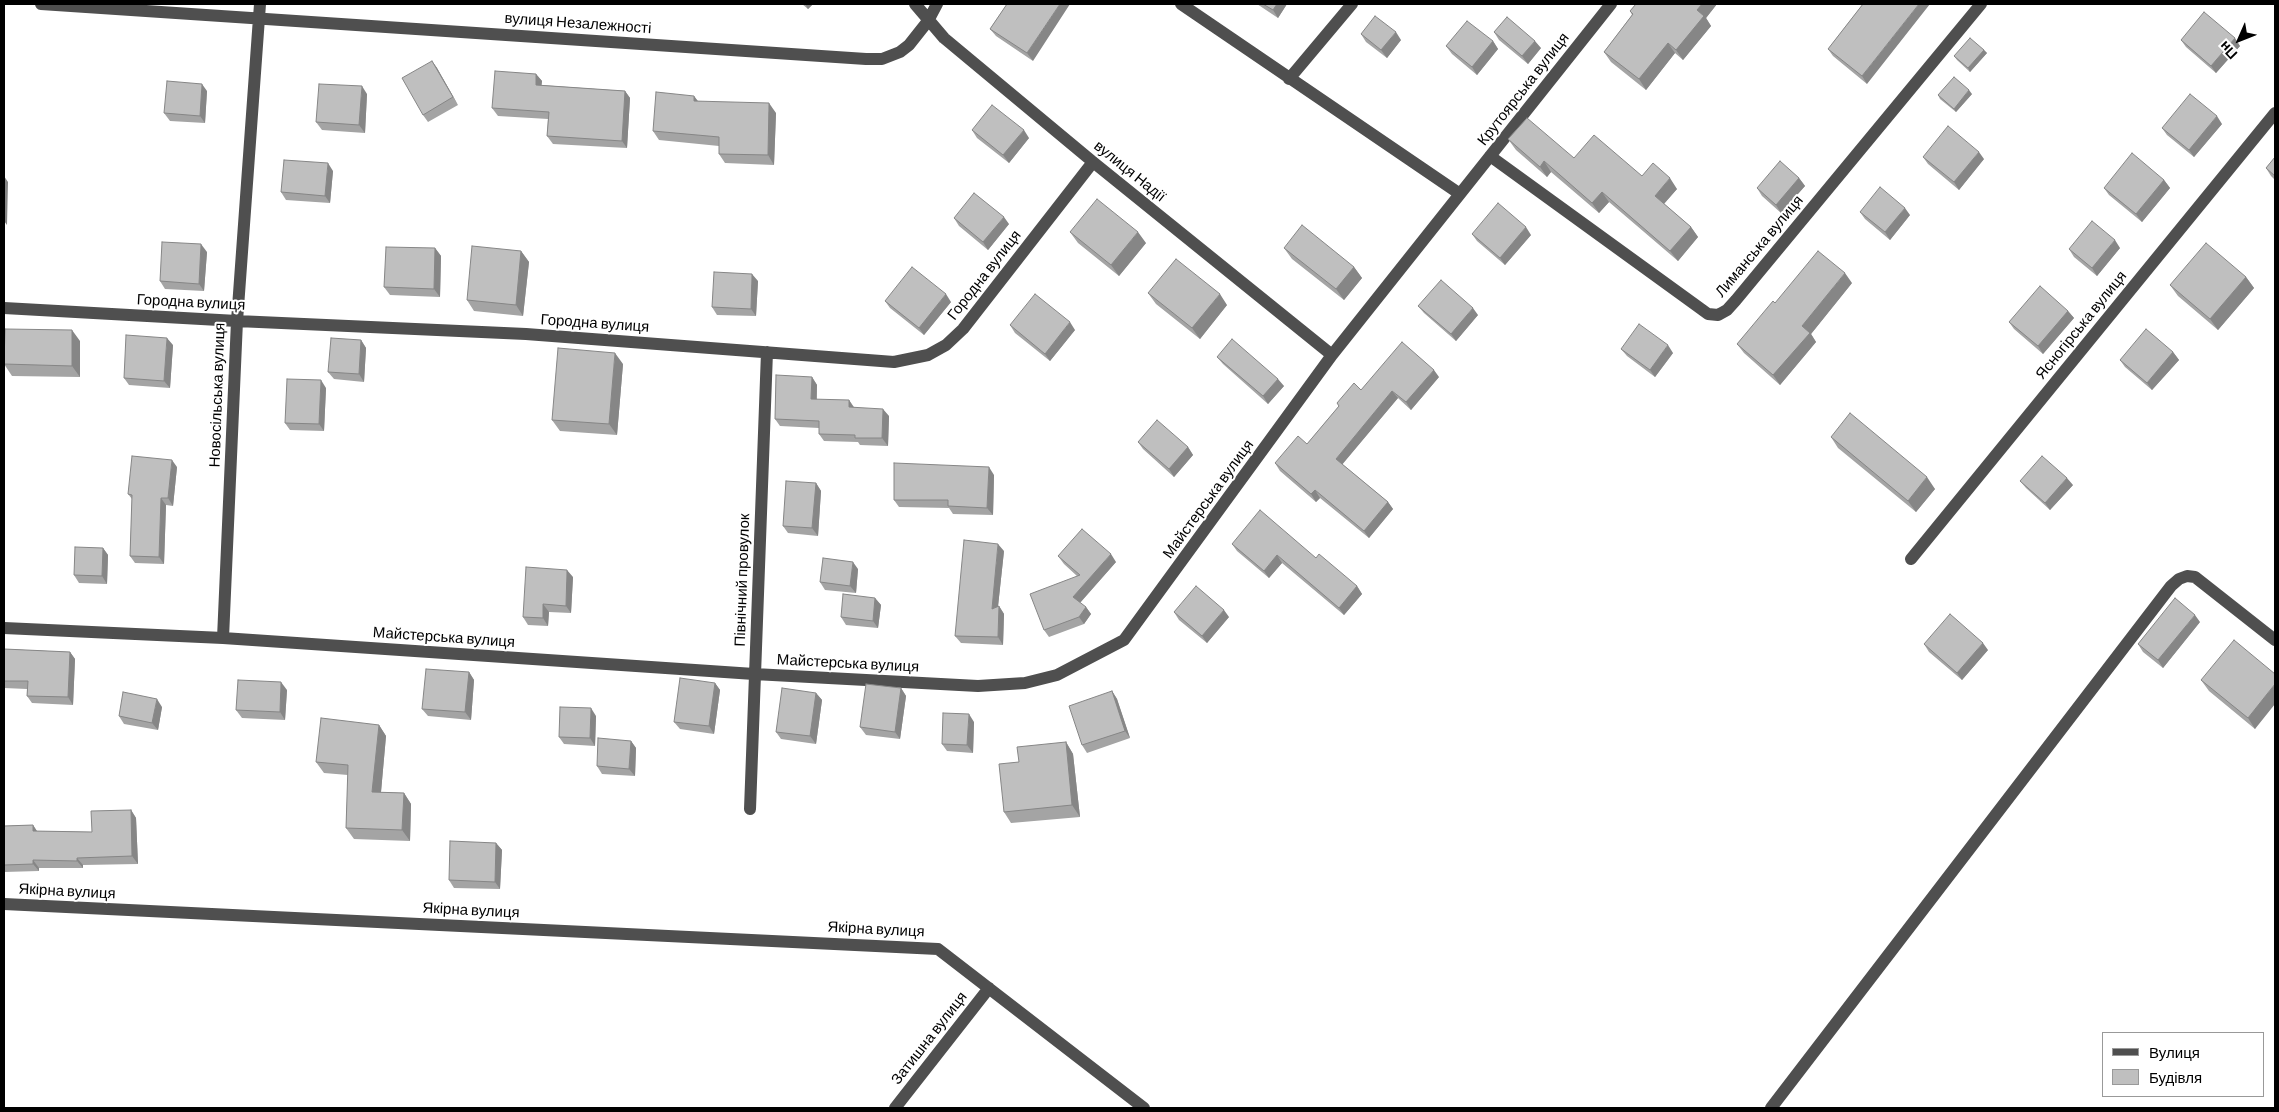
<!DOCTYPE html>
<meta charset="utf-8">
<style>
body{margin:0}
#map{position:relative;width:2279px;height:1112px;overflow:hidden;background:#fff;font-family:Barlow,sans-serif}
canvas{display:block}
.frame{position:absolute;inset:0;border:5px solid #000;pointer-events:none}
.legend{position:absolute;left:2102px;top:1032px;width:162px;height:65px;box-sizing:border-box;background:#fff;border:1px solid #999;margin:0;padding:6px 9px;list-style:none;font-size:15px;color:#000}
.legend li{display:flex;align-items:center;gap:10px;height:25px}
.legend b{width:25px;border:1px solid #999}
.north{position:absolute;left:2214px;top:15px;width:50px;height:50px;-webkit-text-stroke:4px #fff;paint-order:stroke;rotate:226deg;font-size:14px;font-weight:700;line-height:20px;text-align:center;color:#000}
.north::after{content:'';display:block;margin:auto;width:18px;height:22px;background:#000;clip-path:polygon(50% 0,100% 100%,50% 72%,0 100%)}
</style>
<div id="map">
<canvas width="2279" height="1112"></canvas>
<div class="frame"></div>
<ul class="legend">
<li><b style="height:6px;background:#4f4f4f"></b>Вулиця</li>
<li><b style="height:14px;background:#bfbfbf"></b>Будівля</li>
</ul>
<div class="north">Пн</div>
</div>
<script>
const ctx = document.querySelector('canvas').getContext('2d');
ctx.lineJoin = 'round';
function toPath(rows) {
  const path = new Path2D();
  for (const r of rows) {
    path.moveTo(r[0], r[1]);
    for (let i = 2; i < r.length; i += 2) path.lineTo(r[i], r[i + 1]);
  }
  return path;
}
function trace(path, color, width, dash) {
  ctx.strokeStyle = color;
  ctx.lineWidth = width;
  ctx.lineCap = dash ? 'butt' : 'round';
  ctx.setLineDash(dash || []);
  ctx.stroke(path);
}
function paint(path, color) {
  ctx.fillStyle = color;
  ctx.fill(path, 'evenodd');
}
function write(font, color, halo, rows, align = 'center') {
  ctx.font = font + ' Barlow,sans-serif';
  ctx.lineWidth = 4;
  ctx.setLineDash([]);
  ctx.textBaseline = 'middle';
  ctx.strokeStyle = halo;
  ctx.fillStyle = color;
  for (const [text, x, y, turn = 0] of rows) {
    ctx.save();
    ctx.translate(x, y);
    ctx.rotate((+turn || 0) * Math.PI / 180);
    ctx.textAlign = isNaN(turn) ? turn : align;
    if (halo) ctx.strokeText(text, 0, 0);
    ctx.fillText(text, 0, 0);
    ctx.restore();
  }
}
const minor = toPath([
 [41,4,866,59,882,59,900,52,909,45,928,21,937,4],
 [915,4,944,38,1093,162,1332,355],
 [1181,4,1460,194],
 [1289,79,1352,4],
 [1490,156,1697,306,1708,314,1718,315,1727,310,1736,300,1981,4],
 [4,308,237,321,526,334,894,362,928,355,946,345,963,329,1093,162],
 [1911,559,2275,113],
 [4,628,223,638,754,674,978,686,1025,683,1057,675,1124,640,1332,355,1611,4],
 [223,638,237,321,260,4],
 [750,809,767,352],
 [4,904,938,949,1144,1108],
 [895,1108,989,988],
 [1771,1108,2171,586,2179,579,2187,576,2195,577,2275,640]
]);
const wall = toPath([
 [802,4,813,4,808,9],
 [1007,4,1033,61,996,36,990,29],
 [1257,4,1287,4,1278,18],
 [1636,4,1717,4,1706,18,1711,26,1683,60,1675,53,1646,90,1611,62,1604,52,1632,15,1630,11],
 [1863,4,1867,84,1833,56,1828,49],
 [1494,32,1541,48,1528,64,1499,40],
 [1361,34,1401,40,1387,58,1366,42],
 [2181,40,2240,46,2216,73,2186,47],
 [1493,41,1498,49,1477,75,1452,54,1446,46],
 [1984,50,1987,53,1970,72,1957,60,1954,56],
 [432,61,437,68,458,105,428,122,423,115],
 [536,74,542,81,541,85,625,91,630,98,627,148,553,144,547,136,548,119,498,116,492,108],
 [207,91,205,123,170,121,164,113],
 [367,94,365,133,322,130,316,122],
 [1972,94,1956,112,1940,99,1938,95],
 [694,96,698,101,776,113,774,165,725,163,719,154,719,146,659,140,653,131],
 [2222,124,2194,157,2167,135,2162,128],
 [972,130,1029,138,1009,163,977,138],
 [1508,139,1574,158,1642,176,1677,189,1664,204,1691,227,1698,237,1678,261,1609,202,1599,213,1551,172,1547,177,1516,150],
 [1923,157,1984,159,1959,190,1928,164],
 [2275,157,2275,180,2271,176,2266,168],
 [333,171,330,203,286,200,281,192],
 [1799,178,1805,186,1781,213,1762,196,1757,188],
 [2164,180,2170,188,2142,222,2109,195,2104,188],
 [1860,212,1910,215,1890,240,1865,219],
 [954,218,1009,224,988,250,959,226],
 [1070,232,1146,243,1119,276,1078,243],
 [1472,234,1531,235,1505,265,1477,241],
 [435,248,441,256,440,297,390,295,384,287],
 [1284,248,1354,267,1362,278,1344,300,1292,259],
 [2120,248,2097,276,2074,257,2069,249],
 [521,251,529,262,523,316,474,311,467,300],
 [207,252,204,291,165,289,160,281],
 [2246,277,2254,288,2218,330,2178,296,2170,285],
 [758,281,756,316,717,315,712,307],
 [1852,283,1811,334,1816,342,1780,385,1744,353,1737,344,1775,303],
 [1148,293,1227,305,1200,339,1156,304],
 [885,301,951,302,924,335,890,308],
 [1418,306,1478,315,1456,341,1424,313],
 [2068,311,2074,318,2043,354,2014,329,2009,322],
 [1010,325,1075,330,1050,361,1015,333],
 [361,340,366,348,364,382,334,379,328,372],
 [80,341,80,377,12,376,4,364],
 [173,345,170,388,129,385,124,378],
 [1621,349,1673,353,1655,377,1627,356],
 [2173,352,2179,360,2152,390,2125,367,2120,360],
 [1217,357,1284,386,1268,404,1223,364],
 [623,364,617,435,560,431,552,420],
 [812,377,817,385,817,400,849,400,854,407,889,416,888,446,860,445,858,442,824,441,819,434,819,428,780,426,775,419],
 [1439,377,1411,410,1398,398,1342,464,1388,502,1393,509,1369,538,1320,498,1316,502,1280,471,1275,463,1307,444,1339,406,1337,403,1361,390],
 [326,388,324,431,290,430,285,423],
 [1831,437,1935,489,1916,512,1838,448],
 [1138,442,1188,447,1193,455,1174,477,1143,449],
 [177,467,173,506,166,505,164,564,135,563,130,556,132,499,128,494],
 [994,475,993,515,953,514,949,508,899,507,894,500],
 [2020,481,2073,485,2050,510,2026,488],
 [816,483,821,491,818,536,788,533,783,526],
 [1232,544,1316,558,1357,586,1362,594,1344,615,1282,563,1269,578,1237,551],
 [103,548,108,555,107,584,79,583,74,575],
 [1004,551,998,606,999,606,1004,614,1003,645,961,643,955,636],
 [1058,556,1116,562,1080,603,1086,607,1091,614,1084,624,1049,637,1044,630,1077,576,1064,564],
 [858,569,856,593,825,590,820,582],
 [573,577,571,613,549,612,548,626,528,625,523,617],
 [875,598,881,605,878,628,846,625,841,617],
 [1174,612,1229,617,1207,643,1179,620],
 [2200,622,2163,668,2143,652,2138,644],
 [1924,644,1988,650,1962,680,1929,652],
 [4,649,70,652,75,659,73,705,32,703,27,696,27,689,4,688],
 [469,672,474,680,471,720,428,716,422,709],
 [2275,674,2255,729,2209,691,2201,680],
 [715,683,720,690,714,734,680,729,674,722],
 [901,688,906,696,900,739,866,735,860,727],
 [287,690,285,720,242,718,236,710],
 [1112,691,1117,699,1130,738,1087,753,1082,745],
 [816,693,822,700,816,744,781,739,776,732],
 [162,707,158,730,124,724,119,716],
 [596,716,595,746,564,744,559,737],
 [974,722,973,753,947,751,942,744],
 [379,725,386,736,381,792,404,793,411,804,410,841,354,839,346,828,348,775,324,773,316,762],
 [631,741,636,748,635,776,602,774,597,766],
 [1066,742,1073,754,1080,817,1011,823,1004,812,1019,762],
 [131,810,136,818,138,864,83,865,83,868,39,868,39,871,4,872,4,826,33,825,37,831,92,832],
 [496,843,502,850,500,889,454,888,449,880]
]);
const shadedWall = toPath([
 [805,4,813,4,808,9],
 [1060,4,1070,4,1033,61,1027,53],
 [1277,4,1287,4,1278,18,1273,10],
 [1702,4,1717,4,1706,18,1711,26,1683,60,1676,50,1697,10],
 [1919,4,1930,4,1867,84,1862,76],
 [1396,32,1401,40,1387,58,1381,50],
 [2235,38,2240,46,2216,73,2211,66],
 [1493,41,1498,49,1477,75,1472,67],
 [1535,41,1541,48,1528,64,1522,56],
 [1668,43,1675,53,1646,90,1639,79],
 [1984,50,1987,53,1970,72,1968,68],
 [432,61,437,68,458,105,453,97],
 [536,74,542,81,541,92,536,85],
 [202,84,207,91,205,123,200,116],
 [362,86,367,94,365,133,359,125],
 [1969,90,1972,94,1956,112,1954,109],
 [625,91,630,98,627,148,622,141],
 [694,96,701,106,694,101],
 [769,103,776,113,774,165,768,155],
 [2217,116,2222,124,2194,157,2189,150],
 [1024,130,1029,138,1009,163,1003,155],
 [1979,152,1984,159,1959,190,1954,182],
 [1544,161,1551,172,1547,177,1540,167],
 [328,163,333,171,330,203,325,196],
 [4,176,8,182,7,225,4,221],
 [1670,178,1677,189,1662,206,1655,196],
 [1799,178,1805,186,1781,213,1776,205],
 [2164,180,2170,188,2142,222,2136,214],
 [1602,192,1609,202,1599,213,1592,203],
 [1905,208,1910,215,1890,240,1885,232],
 [1004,217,1009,224,988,250,983,242],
 [1526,227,1531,235,1505,265,1500,258],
 [1691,227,1698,237,1678,261,1670,251],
 [1138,232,1146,243,1119,276,1111,265],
 [2115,240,2120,248,2097,276,2092,268],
 [201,244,207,252,204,291,199,284],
 [435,248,441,256,440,297,434,289],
 [521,251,529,262,523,316,516,305],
 [1354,267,1362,278,1344,300,1336,289],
 [1845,273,1852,283,1811,334,1816,342,1780,385,1773,375,1802,326],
 [752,274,758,281,756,316,751,309],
 [2246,277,2254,288,2218,330,2210,319],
 [946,294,951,302,924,335,919,328],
 [1220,294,1227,305,1200,339,1192,328],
 [1473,308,1478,315,1456,341,1451,334],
 [2068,311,2074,318,2043,354,2038,346],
 [1070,322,1075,330,1050,361,1045,354],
 [72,330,80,341,80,377,72,366],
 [167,338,173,345,170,388,164,381],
 [361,340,366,348,364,382,359,374],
 [1668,345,1673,353,1655,377,1650,370],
 [2173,352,2179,360,2152,390,2147,383],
 [615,353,623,364,617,435,609,424],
 [1434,370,1439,377,1411,410,1406,402],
 [812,377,817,385,816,407,811,399],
 [1278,379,1284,386,1268,404,1263,396],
 [321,380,326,388,324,431,319,424],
 [1392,391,1398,398,1341,466,1336,459],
 [849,400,854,408,849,407],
 [883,409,889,416,888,446,882,438],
 [1188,447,1193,455,1174,477,1169,469],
 [172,460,177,467,173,506,168,498],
 [989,467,994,475,993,515,987,508],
 [1927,477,1935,489,1916,512,1908,501],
 [2067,478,2073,485,2050,510,2045,503],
 [816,483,821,491,818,536,812,528],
 [1315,490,1320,498,1316,502,1311,494],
 [161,498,166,505,164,564,159,557],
 [1388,502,1393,509,1369,538,1364,531],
 [998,544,1004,551,997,616,992,609],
 [103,548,108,555,107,584,102,576],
 [1111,554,1116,562,1078,605,1073,597],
 [1277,555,1282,563,1269,578,1264,571],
 [853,562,858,569,856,593,850,586],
 [567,570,573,577,571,613,566,606],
 [1357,586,1362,594,1344,615,1339,608],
 [875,598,881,605,878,628,873,621],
 [543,604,549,612,548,626,543,618],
 [999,606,1004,614,1003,645,998,637],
 [1086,607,1091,614,1084,624,1079,617],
 [1224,610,1229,617,1207,643,1202,636],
 [2195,615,2200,622,2163,668,2158,660],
 [1983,643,1988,650,1962,680,1957,673],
 [70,652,75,659,73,705,68,697],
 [469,672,474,680,471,720,465,712],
 [281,682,287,690,285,720,280,712],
 [715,683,720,690,714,734,709,726],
 [2275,684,2275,704,2255,729,2248,718],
 [901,688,906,696,900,739,895,732],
 [1112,691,1117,699,1130,738,1125,731],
 [816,693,822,700,816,744,810,736],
 [157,699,162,707,158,730,152,723],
 [591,708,596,716,595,746,590,738],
 [969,714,974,722,973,753,967,745],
 [379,725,386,736,380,803,372,792],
 [631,741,636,748,635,776,629,769],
 [1066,742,1073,754,1080,817,1072,805],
 [404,793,411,804,410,841,402,830],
 [131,810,136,818,138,864,132,856],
 [33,825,38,833,33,831],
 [496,843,502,850,500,889,495,882],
 [77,858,83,865,83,868,77,861],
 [33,860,39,868,39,871,33,864]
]);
const building = toPath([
 [1007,4,1060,4,1027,53,990,29,1007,4],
 [1263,4,1277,4,1273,10,1263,4],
 [1636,4,1702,4,1697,10,1704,16,1676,50,1668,43,1639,79,1604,52,1633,14,1630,11,1636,4],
 [1863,4,1919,4,1862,76,1828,49,1863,4],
 [2204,12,2235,38,2211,66,2181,40,2204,12],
 [1375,16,1396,32,1381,50,1361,34,1375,16],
 [1507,17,1535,41,1522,56,1494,32,1507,17],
 [1467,21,1493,41,1472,67,1446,46,1467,21],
 [1970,38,1984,50,1968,68,1954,56,1970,38],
 [432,61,453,97,423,115,402,78,432,61],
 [495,71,536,74,536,85,625,91,622,141,547,136,549,112,492,108,495,71],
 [1954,77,1969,90,1954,109,1938,95,1954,77],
 [167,81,202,84,200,116,164,113,167,81],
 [319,84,362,86,359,125,316,122,319,84],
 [656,92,694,96,694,101,769,103,768,155,719,154,719,137,653,131,656,92],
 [2190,94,2217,116,2189,150,2162,128,2190,94],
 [992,105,1024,130,1003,155,972,130,992,105],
 [1527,118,1574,158,1594,135,1642,176,1653,163,1670,178,1655,196,1691,227,1670,251,1602,192,1592,203,1544,161,1540,167,1508,139,1527,118],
 [1948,126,1979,152,1954,182,1923,157,1948,126],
 [2132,153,2164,180,2136,214,2104,188,2132,153],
 [2275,157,2275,176,2266,168,2275,157],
 [284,160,328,163,325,196,281,192,284,160],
 [1780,161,1799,178,1776,205,1757,188,1780,161],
 [1880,187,1905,208,1885,232,1860,212,1880,187],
 [974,193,1004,217,983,242,954,218,974,193],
 [1097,199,1138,232,1111,265,1070,232,1097,199],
 [1498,203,1526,227,1500,258,1472,234,1498,203],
 [2092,221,2115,240,2092,268,2069,249,2092,221],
 [1302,225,1354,267,1336,289,1284,248,1302,225],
 [162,242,201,244,199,284,160,281,162,242],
 [2206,243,2246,277,2210,319,2170,285,2206,243],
 [472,246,521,251,516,305,467,300,472,246],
 [386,247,435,248,434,289,384,287,386,247],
 [1818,251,1845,273,1802,326,1810,333,1773,375,1737,344,1773,301,1775,303,1818,251],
 [1176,259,1220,294,1192,328,1148,293,1176,259],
 [912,267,946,294,919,328,885,301,912,267],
 [714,272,752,274,751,309,712,307,714,272],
 [1441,280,1473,308,1451,334,1418,306,1441,280],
 [2040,286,2068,311,2038,346,2009,322,2040,286],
 [1035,294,1070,322,1045,354,1010,325,1035,294],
 [1639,324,1668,345,1650,370,1621,349,1639,324],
 [5,329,72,330,72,366,4,364,5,329],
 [2146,329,2173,352,2147,383,2120,360,2146,329],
 [126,335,167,338,164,381,124,378,126,335],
 [331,338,361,340,359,374,328,372,331,338],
 [1232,339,1278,379,1263,396,1217,357,1232,339],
 [1402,342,1434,370,1406,402,1392,391,1336,459,1388,502,1364,531,1315,490,1311,494,1275,463,1298,436,1307,444,1339,406,1337,403,1354,383,1361,390,1402,342],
 [558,348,615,353,609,424,552,420,558,348],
 [776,375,812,377,811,399,849,400,849,407,883,409,882,438,855,438,855,435,819,434,819,421,775,419,776,375],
 [287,379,321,380,319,424,285,423,287,379],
 [1850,413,1927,477,1908,501,1831,437,1850,413],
 [1157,420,1188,447,1169,469,1138,442,1157,420],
 [132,456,172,460,168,498,161,498,159,557,130,556,132,495,128,494,132,456],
 [2042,456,2067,478,2045,503,2020,481,2042,456],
 [894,463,989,467,987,508,948,506,948,500,894,500,894,463],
 [786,481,816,483,812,528,783,526,786,481],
 [1260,510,1316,558,1319,554,1357,586,1339,608,1277,555,1264,571,1232,544,1260,510],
 [1082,529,1111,554,1073,597,1086,607,1079,617,1044,630,1030,594,1080,575,1058,556,1082,529],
 [964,540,998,544,992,609,999,606,998,637,955,636,964,540],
 [75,547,103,548,102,576,74,575,75,547],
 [823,558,853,562,850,586,820,582,823,558],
 [526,567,567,570,566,606,543,604,543,618,523,617,526,567],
 [1196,586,1224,610,1202,636,1174,612,1196,586],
 [843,594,875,598,873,621,841,617,843,594],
 [2175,598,2195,615,2158,660,2138,644,2175,598],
 [1950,614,1983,643,1957,673,1924,644,1950,614],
 [2234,640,2275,674,2275,684,2248,718,2201,680,2234,640],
 [4,649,70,652,68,697,27,696,28,681,4,681,4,649],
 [426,669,469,672,465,712,422,709,426,669],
 [680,678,715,683,709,726,674,722,680,678],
 [238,680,281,682,280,712,236,710,238,680],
 [866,684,901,688,895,732,860,727,866,684],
 [782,688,816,693,810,736,776,732,782,688],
 [1112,691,1125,731,1082,745,1069,706,1112,691],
 [123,692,157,699,152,723,119,716,123,692],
 [560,707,591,708,590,738,559,737,560,707],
 [943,713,969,714,967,745,942,744,943,713],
 [321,718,379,725,372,792,404,793,402,830,346,828,348,765,316,762,321,718],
 [598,738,631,741,629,769,597,766,598,738],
 [1066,742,1072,805,1004,812,999,764,1019,762,1017,747,1066,742],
 [131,810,132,856,77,858,77,861,33,860,33,864,4,865,4,826,33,825,33,831,92,832,91,811,131,810],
 [450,841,496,843,495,882,449,880,450,841]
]);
const streetNames = [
 ["вулиця Незалежності",578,23,4],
 ["Крутоярська вулиця",1523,89,-52],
 ["вулиця Надії",1130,171,39],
 ["Лиманська вулиця",1759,246,-50],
 ["Городна вулиця",984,275,-52],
 ["Городна вулиця",191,302,3],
 ["Городна вулиця",595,323,4],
 ["Ясногірська вулиця",2081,325,-51],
 ["Новосільська вулиця",217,395,-88],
 ["Майстерська вулиця",1208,499,-54],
 ["Північний провулок",742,580,-88],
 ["Майстерська вулиця",444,637,4],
 ["Майстерська вулиця",848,663,3],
 ["Якірна вулиця",67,891,3],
 ["Якірна вулиця",471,910,3],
 ["Якірна вулиця",876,929,3],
 ["Затишна вулиця",929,1038,-52]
];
trace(minor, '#4f4f4f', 12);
paint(wall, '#a4a4a4');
paint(shadedWall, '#868686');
paint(building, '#bfbfbf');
trace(building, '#868686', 1);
write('15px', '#000', '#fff', streetNames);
</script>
